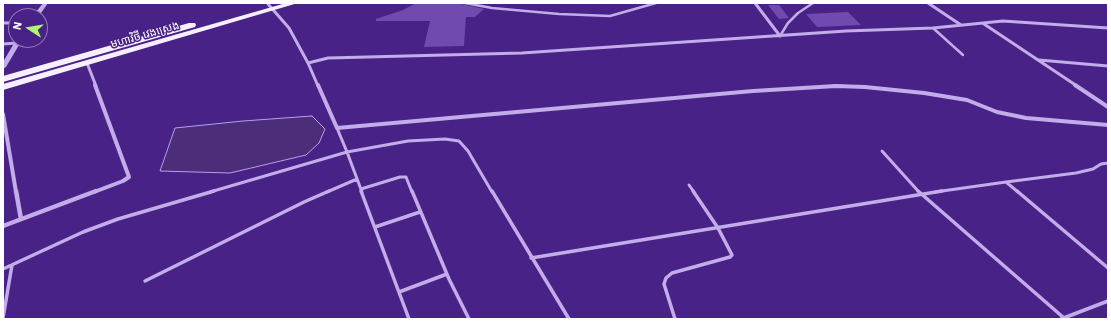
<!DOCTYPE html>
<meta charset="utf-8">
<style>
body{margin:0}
#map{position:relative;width:1111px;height:322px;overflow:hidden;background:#482286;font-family:"IBM Plex Sans",sans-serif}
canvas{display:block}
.frame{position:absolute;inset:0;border:4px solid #fff;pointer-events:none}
.north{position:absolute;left:8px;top:8px;width:40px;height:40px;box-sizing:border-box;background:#482286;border:1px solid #917ab6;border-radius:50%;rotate:282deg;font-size:11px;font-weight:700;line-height:16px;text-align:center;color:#fff}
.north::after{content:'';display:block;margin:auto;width:14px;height:18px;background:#adf66d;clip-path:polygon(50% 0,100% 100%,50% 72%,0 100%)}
</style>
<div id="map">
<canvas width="1111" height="322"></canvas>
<div class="frame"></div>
<div class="north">N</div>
</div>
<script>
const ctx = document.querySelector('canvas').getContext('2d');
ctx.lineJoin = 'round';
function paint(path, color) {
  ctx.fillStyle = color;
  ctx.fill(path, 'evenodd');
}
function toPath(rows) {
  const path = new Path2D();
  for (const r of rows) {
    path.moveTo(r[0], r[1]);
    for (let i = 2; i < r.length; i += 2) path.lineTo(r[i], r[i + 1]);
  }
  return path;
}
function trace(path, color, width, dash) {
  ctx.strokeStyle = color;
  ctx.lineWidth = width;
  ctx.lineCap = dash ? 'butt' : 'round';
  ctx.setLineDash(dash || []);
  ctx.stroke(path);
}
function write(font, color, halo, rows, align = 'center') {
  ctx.font = font + ' "IBM Plex Sans","Noto Sans Khmer",sans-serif';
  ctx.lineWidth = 3;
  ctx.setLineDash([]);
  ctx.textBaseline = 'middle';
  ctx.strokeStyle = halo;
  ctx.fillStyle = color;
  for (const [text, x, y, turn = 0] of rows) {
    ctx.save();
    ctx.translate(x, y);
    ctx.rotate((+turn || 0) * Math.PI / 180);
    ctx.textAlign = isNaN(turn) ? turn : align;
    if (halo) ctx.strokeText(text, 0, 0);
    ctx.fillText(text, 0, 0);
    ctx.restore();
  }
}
const water = toPath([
 [312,116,325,129,319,143,306,155,230,173,160,171,175,128,243,121,312,116]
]);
const building = toPath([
 [416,3,457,3,484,9,475,17,466,17,464,46,424,47,430,21,376,21,376,19,403,10],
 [768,5,779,5,789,18,779,19],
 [848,12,861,25,817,27,806,14]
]);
const serviceFar2 = toPath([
 [465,3,492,8,559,14,610,16,656,3],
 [933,28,963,55],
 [780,36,788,23,798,13,813,3]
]);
const serviceFar1 = toPath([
 [882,151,919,192],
 [1006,182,1076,173,1093,169,1101,164,1108,163],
 [689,185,694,192],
 [361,189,400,177,406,177,412,192],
 [210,192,347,152,337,128],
 [327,192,357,179],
 [362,192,347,152,408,141,445,139,459,141,468,151,492,192],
 [935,192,1006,182,1018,192]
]);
const service = toPath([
 [361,191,409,319],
 [412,191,449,279,469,319],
 [492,191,569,319],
 [918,191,1064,318],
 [1017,191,1108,268],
 [375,227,420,212],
 [531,258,942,191],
 [3,269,83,232,118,219,214,191],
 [145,281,304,202,329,191],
 [399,292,447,274],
 [3,318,12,265],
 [675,319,664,284,666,278,672,273,730,257,732,255,718,228,693,191],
 [1061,319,1108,301]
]);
const minorFar2 = toPath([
 [755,3,780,36],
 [928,3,961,25],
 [268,4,289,28,308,63,318,86],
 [3,23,16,23],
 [984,24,1077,86],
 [3,44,17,43],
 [1039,60,1108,66],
 [87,63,96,86],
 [308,63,328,58,522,53,846,31,933,28,1003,21,1108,28],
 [832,86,843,86]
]);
const minorFar1 = toPath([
 [318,85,337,128,753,91,836,86,865,87,924,93,967,100,997,112,1026,118,1108,125],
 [1075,85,1108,107],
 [3,114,16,192],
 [94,192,123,181,129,177,95,85]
]);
const minor = toPath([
 [16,191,21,219],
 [3,226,96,191]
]);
const tertiary = toPath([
 [43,3,48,3,39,16,33,16,43,3],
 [16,40,22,40,6,67,3,69,3,62,16,40]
]);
const primary = toPath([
 [286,3,298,3,3,90,3,84,286,3],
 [189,23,195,23,196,25,195,27,3,82,3,76,189,23]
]);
const farStreetnames = [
 ["មហាវិថី វេងស្រេង",145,35,-16]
];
paint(water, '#4b2d79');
trace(water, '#ba9feb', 1);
paint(building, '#704aaf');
trace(serviceFar2, '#c2ace9', 2.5);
trace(serviceFar1, '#c2ace9', 3);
trace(service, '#c2ace9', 3.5);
trace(minorFar2, '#c2ace9', 3);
trace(minorFar1, '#c2ace9', 4);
trace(minor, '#c2ace9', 4.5);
paint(tertiary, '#c2ace9');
paint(primary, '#f5effe');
write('11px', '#fff', '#482286', farStreetnames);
</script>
